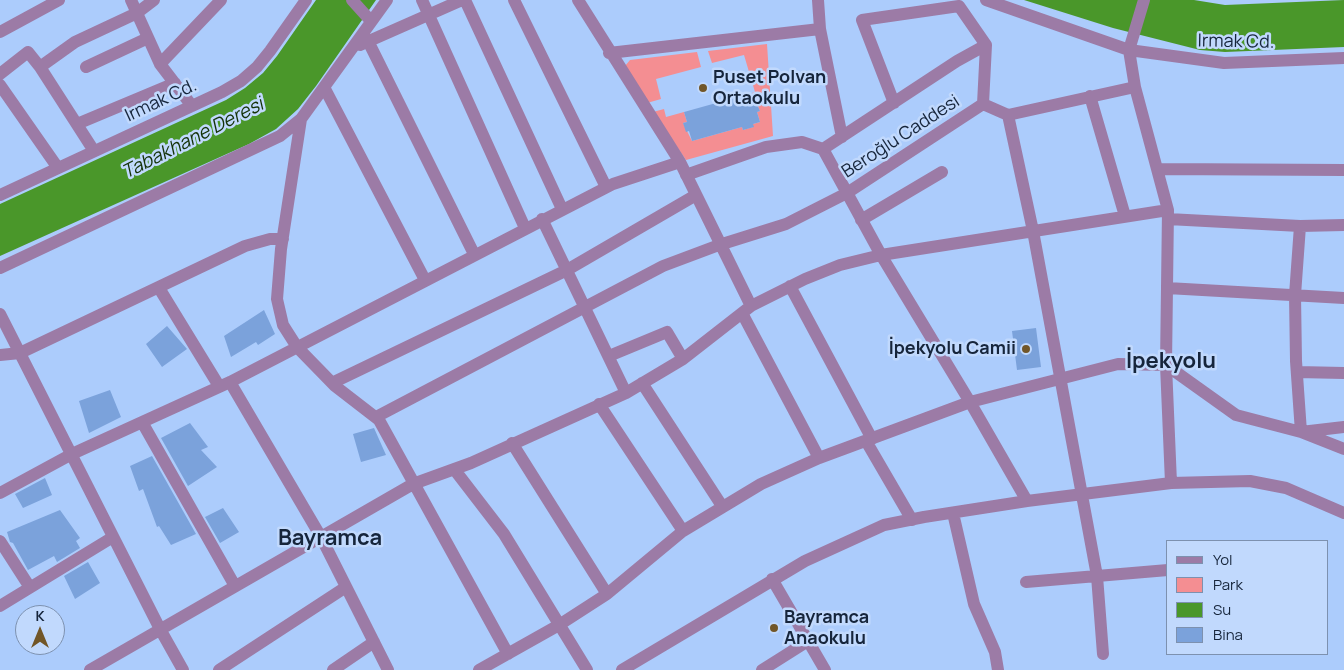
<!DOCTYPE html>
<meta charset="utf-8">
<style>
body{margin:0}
#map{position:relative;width:1344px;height:670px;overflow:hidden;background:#acccfc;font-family:Manrope,sans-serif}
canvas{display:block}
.legend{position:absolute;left:1166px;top:540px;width:162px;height:115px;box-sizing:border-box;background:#c1d9fd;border:1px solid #7d91af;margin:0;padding:6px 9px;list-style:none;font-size:15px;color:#16253b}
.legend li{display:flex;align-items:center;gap:10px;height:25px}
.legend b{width:25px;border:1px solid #7d91af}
.north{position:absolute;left:15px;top:605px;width:50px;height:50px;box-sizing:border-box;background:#c1d9fd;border:1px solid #7d91af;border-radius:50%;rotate:0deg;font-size:14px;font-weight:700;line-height:20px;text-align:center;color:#16253b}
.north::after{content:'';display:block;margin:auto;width:18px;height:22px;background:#715628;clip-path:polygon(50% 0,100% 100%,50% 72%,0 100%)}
</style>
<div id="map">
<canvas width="1344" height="670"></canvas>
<ul class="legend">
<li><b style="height:6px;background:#9c7ba6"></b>Yol</li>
<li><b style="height:14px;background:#f48e92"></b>Park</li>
<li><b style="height:14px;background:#4a972a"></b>Su</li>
<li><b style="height:14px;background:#7ba2db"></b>Bina</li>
</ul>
<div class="north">K</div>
</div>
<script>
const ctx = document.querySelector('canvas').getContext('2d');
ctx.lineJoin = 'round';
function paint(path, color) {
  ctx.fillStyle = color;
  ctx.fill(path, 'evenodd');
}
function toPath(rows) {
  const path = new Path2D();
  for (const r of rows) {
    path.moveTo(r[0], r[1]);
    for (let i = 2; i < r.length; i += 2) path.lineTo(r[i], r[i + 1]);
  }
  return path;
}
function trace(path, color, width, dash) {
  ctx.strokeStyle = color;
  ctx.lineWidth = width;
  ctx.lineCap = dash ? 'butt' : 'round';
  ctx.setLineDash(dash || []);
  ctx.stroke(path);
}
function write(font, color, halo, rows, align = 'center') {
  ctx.font = font + ' Manrope,sans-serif';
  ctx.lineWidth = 5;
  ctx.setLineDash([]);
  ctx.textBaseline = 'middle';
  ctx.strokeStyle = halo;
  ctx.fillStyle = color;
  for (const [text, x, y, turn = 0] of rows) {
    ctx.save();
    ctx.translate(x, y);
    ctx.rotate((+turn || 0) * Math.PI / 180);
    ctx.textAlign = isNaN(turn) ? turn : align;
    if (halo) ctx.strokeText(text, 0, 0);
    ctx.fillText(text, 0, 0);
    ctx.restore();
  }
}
const green = toPath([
 [767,44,773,136,686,160,653,112,664,109,666,117,684,112,687,122,683,123,692,141,742,127,743,130,753,127,753,124,760,122,757,112,760,111,752,93,755,92,744,55,712,63,708,51],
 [697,52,701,67,656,79,661,99,647,103,625,66,630,60]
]);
const water = toPath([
 [316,0,376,0,316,86,298,109,276,129,249,144,0,256,0,204,226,100,245,88,263,73,277,56],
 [1024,0,1194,0,1225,5,1344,0,1344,47,1225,52,1200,50,1113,28]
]);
const building = toPath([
 [752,93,760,111,757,112,760,122,753,124,754,127,743,130,742,127,692,141,689,131,686,132,683,123,687,122,684,112],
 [264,310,275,334,258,345,256,342,231,357,224,336],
 [167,326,187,349,162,367,146,344],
 [1036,328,1041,367,1017,370,1012,331],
 [110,390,121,417,89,433,79,401],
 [190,423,208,447,201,450,217,467,188,486,161,438],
 [374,428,386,455,361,462,353,434],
 [152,456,196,534,171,545,159,526,157,527,143,489,139,491,130,466],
 [45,478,52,495,23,508,15,494],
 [223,508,239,532,220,543,205,517],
 [60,510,80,538,76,541,80,548,57,562,54,556,28,570,13,543,10,542,7,532],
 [88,562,100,583,75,599,64,576]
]);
const minor = toPath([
 [131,0,160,64,192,106],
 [352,0,370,20],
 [422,0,525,228],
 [465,0,562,209],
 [514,0,606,187],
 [578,0,680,162,751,306],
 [818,0,820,29,842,137],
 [986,0,1129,50,1224,63,1344,58],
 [1144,0,1129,50,1135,87,1168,210,1166,365,1171,483],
 [0,32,59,0],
 [368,41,474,254],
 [360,45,462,0],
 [609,53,820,29],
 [160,64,221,0],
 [40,67,94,151],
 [86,67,148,38],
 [0,74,28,52,40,67,75,42,137,13,154,0],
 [0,85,58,168],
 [324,87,425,280],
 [1090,96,1125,216],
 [894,103,862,20,959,6,986,45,983,104],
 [1008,115,1033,231,1097,576,1103,654],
 [301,119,281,249,277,299,283,325,297,347,335,386,379,420,508,654],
 [77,124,175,83],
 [823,149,957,61,986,45],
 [1157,169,1344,170],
 [686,175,766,147,802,142,823,149,881,255,970,402,1027,501,1171,483,1250,481,1286,488,1344,513],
 [0,195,222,92,241,81,257,67,270,51,306,0],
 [542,219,626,393],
 [1168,219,1300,226,1344,225],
 [861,220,942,172],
 [1300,226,1295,295,1296,361,1301,432,1344,427],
 [0,268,280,136,301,119,387,0],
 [790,286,872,439],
 [159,288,219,386],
 [1167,288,1344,298],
 [742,313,819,458],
 [0,314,160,629,183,670],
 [0,355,20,353,245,246,270,239,283,239],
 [609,356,667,332,683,359],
 [1297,372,1344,373],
 [230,382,321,537,388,670],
 [332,383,567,270,696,195],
 [642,383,722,506],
 [599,404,683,531],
 [376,417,663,266,719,245,786,224,847,193,983,104,1008,115,1135,87],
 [142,422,235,586],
 [866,441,912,520],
 [512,443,607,594],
 [454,469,504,534,587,670],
 [0,493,72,454,230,382,613,184,680,162],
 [953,513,974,604,995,652,998,670],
 [0,541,29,586],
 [772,579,825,670],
 [1026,582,1168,570],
 [0,606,113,537],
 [90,670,413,484,471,463,626,393,683,359,751,306,805,279,840,265,881,255,1168,210],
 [219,670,346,587],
 [333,670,374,642],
 [479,670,559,625,607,594,683,531,761,484,819,458,970,402,1118,364,1166,365,1236,415,1301,432,1344,449],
 [622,670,805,561,884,525,924,517,1027,501],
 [762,670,808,641]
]);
const markers = [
 [703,88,5,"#715628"],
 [1026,349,5,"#715628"],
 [774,628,5,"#715628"]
];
const streetNames = [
 ["Irmak Cd.",1236,42,1],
 ["Irmak Cd.",161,101,-25],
 ["Beroğlu Caddesi",901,137,-33]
];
const poiNames = [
 ["Puset Polvan",713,78],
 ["Ortaokulu",713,99],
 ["İpekyolu Camii",1016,349,"right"],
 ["Bayramca",784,618],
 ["Anaokulu",784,639]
];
const waterNames = [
 ["Tabakhane Deresi",193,139,-27]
];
const districtNames = [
 ["İpekyolu",1171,362],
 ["Bayramca",330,539]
];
paint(green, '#f48e92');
paint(water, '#4a972a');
paint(building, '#7ba2db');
trace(minor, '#9c7ba6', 12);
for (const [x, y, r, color] of markers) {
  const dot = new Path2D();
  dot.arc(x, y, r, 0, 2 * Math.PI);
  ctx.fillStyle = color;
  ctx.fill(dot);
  trace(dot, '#c1d9fd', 2);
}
write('18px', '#16253b', '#c1d9fd', streetNames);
write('bold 18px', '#16253b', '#c1d9fd', poiNames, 'left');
write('italic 19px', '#143207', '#c1d9fd', waterNames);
write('bold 22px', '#16253b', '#c1d9fd', districtNames);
</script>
